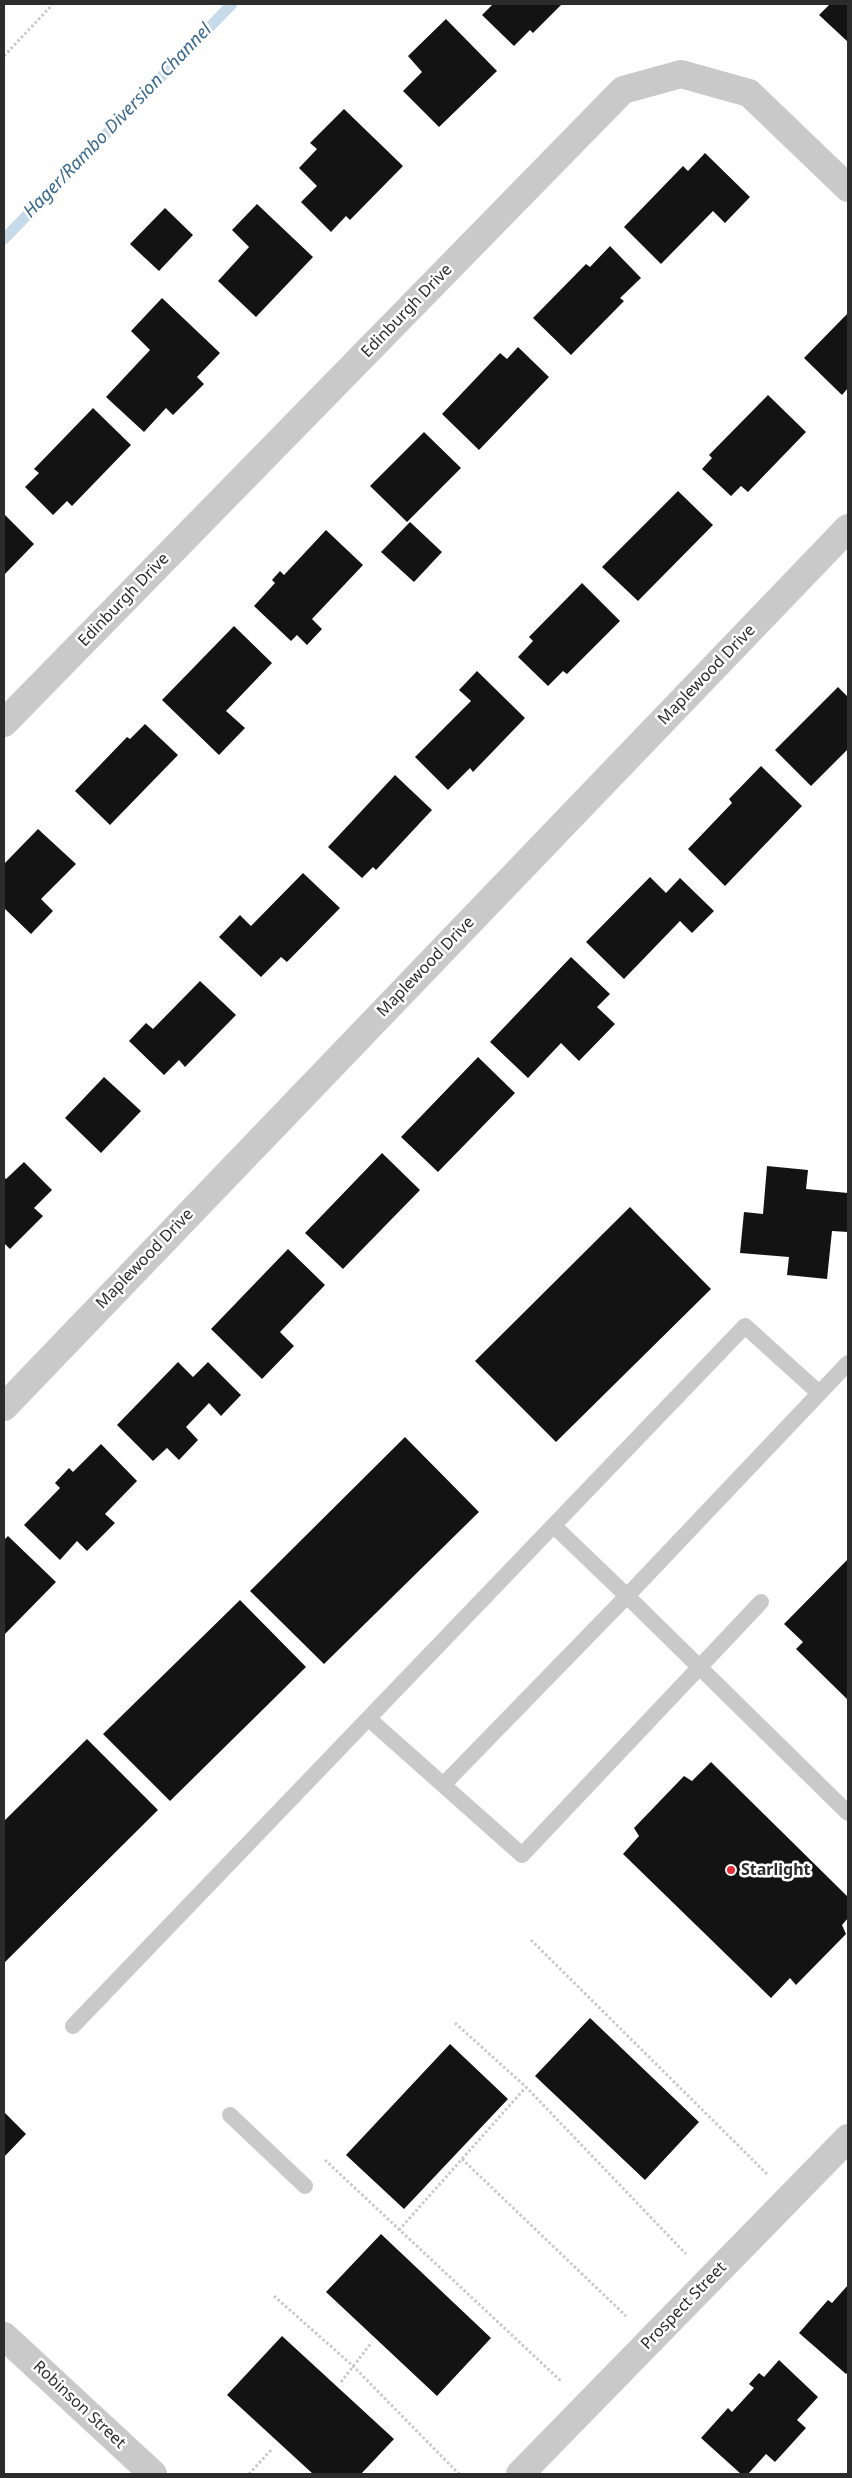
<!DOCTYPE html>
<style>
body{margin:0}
#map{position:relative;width:852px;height:2478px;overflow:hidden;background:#fff;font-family:"Noto Sans",sans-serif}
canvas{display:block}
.frame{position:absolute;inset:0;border:5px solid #2c2c2c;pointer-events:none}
</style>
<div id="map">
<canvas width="852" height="2478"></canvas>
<div class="frame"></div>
</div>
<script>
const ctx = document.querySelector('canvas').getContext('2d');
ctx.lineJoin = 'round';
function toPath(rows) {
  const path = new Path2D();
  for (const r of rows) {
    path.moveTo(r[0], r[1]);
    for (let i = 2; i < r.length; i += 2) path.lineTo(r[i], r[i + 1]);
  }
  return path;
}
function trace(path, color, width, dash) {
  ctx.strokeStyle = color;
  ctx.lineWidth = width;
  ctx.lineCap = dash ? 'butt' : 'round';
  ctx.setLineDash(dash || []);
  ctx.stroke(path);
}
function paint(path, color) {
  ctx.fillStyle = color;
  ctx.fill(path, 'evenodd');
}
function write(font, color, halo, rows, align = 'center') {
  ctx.font = font + ' "Noto Sans",sans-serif';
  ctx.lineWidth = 5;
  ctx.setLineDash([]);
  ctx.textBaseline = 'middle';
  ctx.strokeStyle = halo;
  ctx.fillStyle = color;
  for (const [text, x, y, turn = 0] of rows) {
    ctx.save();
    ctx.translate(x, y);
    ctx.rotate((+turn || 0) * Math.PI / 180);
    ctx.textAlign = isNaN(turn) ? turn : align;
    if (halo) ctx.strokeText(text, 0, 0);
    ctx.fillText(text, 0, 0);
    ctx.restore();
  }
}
const stream = toPath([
 [4,239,232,4]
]);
const building = toPath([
 [493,4,562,4,533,33,530,30,514,46,482,15],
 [830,4,848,4,848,42,819,15],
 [446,19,497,71,439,127,403,91,422,72,408,56],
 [344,109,403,166,350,220,346,216,331,232,301,202,317,186,299,168,317,149,310,143],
 [705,153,750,197,725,223,713,211,661,264,624,227,683,166,688,171],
 [257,204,313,257,256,317,218,281,249,247,232,230],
 [165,208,193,235,159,271,130,244],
 [610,246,641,278,620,298,624,301,571,355,533,318,586,264,590,267],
 [162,298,220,353,197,377,204,384,173,415,166,408,144,432,106,397,150,350,131,331],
 [848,313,848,388,842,395,804,358],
 [518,347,549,377,479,450,442,414,500,353,507,359],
 [768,395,806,432,748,492,741,486,731,496,702,469,712,458,709,455],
 [93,408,131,445,72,506,67,501,53,515,25,487,39,473,34,469],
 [424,432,461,468,407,522,370,486],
 [678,491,713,525,638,601,602,567],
 [4,514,34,544,4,575],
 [410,522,442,552,414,582,381,552],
 [326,530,363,565,312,619,322,629,307,645,297,635,291,641,254,606,275,583,272,580,280,571,284,575],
 [582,583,620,621,567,674,563,671,548,686,518,657,533,641,529,637],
 [234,626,272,663,226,711,245,728,219,755,162,700],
 [477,671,525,718,473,772,470,768,448,790,415,757,471,701,459,690],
 [838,687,848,697,848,749,811,786,775,750],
 [145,724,178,755,110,825,75,791,127,737,130,739],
 [761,766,802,806,725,886,688,849,732,803,729,799],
 [395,775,432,810,376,870,373,867,362,878,328,847],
 [38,829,76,864,41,899,53,911,31,934,4,908,4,864],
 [303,873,340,908,287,962,281,957,261,977,219,937,240,915,251,926],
 [650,877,666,893,680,878,714,911,692,933,680,921,624,979,586,942],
 [571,957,610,994,597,1007,615,1024,579,1061,561,1043,528,1078,490,1042],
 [200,981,236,1015,185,1067,179,1060,164,1075,129,1041,146,1023,153,1029],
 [478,1057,515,1093,438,1172,401,1137],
 [104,1077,141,1111,101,1153,65,1118],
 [382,1153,420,1190,343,1269,305,1233],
 [24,1162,52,1190,34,1208,43,1216,10,1249,4,1243,4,1177,6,1179],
 [767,1166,808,1170,806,1189,848,1193,848,1232,832,1231,827,1279,787,1275,789,1257,740,1253,744,1212,763,1214],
 [630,1207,711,1289,556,1442,475,1361],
 [288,1249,325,1285,280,1332,294,1346,262,1379,211,1329],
 [178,1362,193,1377,208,1362,241,1395,221,1416,209,1403,186,1427,198,1440,179,1460,167,1448,153,1461,117,1425],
 [405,1437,479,1512,324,1664,250,1591],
 [101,1444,137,1481,105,1514,115,1523,87,1551,77,1541,60,1560,24,1525,60,1488,55,1483,69,1468,73,1472],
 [8,1536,56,1582,4,1635,4,1540],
 [848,1559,848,1698,847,1699,796,1649,803,1642,784,1624],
 [240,1600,306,1667,170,1801,103,1734],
 [87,1739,158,1810,4,1963,4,1821],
 [711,1762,848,1897,848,1918,842,1925,846,1934,796,1985,790,1978,771,1998,623,1854,639,1836,634,1828,684,1776,692,1781],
 [590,2018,699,2122,645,2180,535,2076],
 [450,2044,508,2099,404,2209,346,2155],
 [4,2112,26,2134,4,2157],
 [381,2234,491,2338,437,2396,326,2292],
 [848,2285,848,2372,846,2374,799,2333,828,2300,832,2303],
 [282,2336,394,2439,361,2474,313,2474,227,2395],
 [779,2360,818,2397,797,2420,806,2428,775,2462,766,2454,748,2474,741,2474,701,2438,728,2408,732,2412,754,2388,749,2384,759,2373,764,2377]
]);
const path = toPath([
 [4,56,53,4],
 [531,1940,767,2174],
 [455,2023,526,2087,686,2254],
 [462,2159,626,2316],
 [325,2160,562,2382],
 [399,2230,526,2087],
 [274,2296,353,2366,459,2474],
 [341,2382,372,2342],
 [249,2474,272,2449]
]);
const service = toPath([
 [848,1363,627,1596,848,1813],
 [369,1719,522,1855,761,1602],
 [443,1785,627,1596,554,1526],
 [73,2026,745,1326,819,1393],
 [230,2115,305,2186]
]);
const minor = toPath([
 [4,723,623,90,681,74,749,93,848,188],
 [4,1407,848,528],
 [4,2336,153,2474]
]);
const tertiary = toPath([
 [520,2474,848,2138]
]);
const markers = [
 [731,1870,5,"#e32f35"]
];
const streetNames = [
 ["Edinburgh Drive",407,311,-46],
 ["Edinburgh Drive",124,600,-46],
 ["Maplewood Drive",707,675,-46],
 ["Maplewood Drive",426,967,-46],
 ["Maplewood Drive",145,1259,-46],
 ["Prospect Street",684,2306,-46],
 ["Robinson Street",79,2405,43]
];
const poiNames = [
 ["Starlight",741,1870]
];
const waterNames = [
 ["Hager/Rambo Diversion Channel",118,121,-46]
];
trace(stream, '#c6daea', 11);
paint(building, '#131313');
trace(path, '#c9c9c9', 3, [2.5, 2.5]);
trace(service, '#c9c9c9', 16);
trace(minor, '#c9c9c9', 28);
trace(tertiary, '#c9c9c9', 28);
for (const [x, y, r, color] of markers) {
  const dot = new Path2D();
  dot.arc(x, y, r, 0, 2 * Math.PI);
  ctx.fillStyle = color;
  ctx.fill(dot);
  trace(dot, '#fff', 2);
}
write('16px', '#2c2c2c', '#fff', streetNames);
write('bold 16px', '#2c2c2c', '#fff', poiNames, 'left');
write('italic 18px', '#3c6a8d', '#fff', waterNames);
</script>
